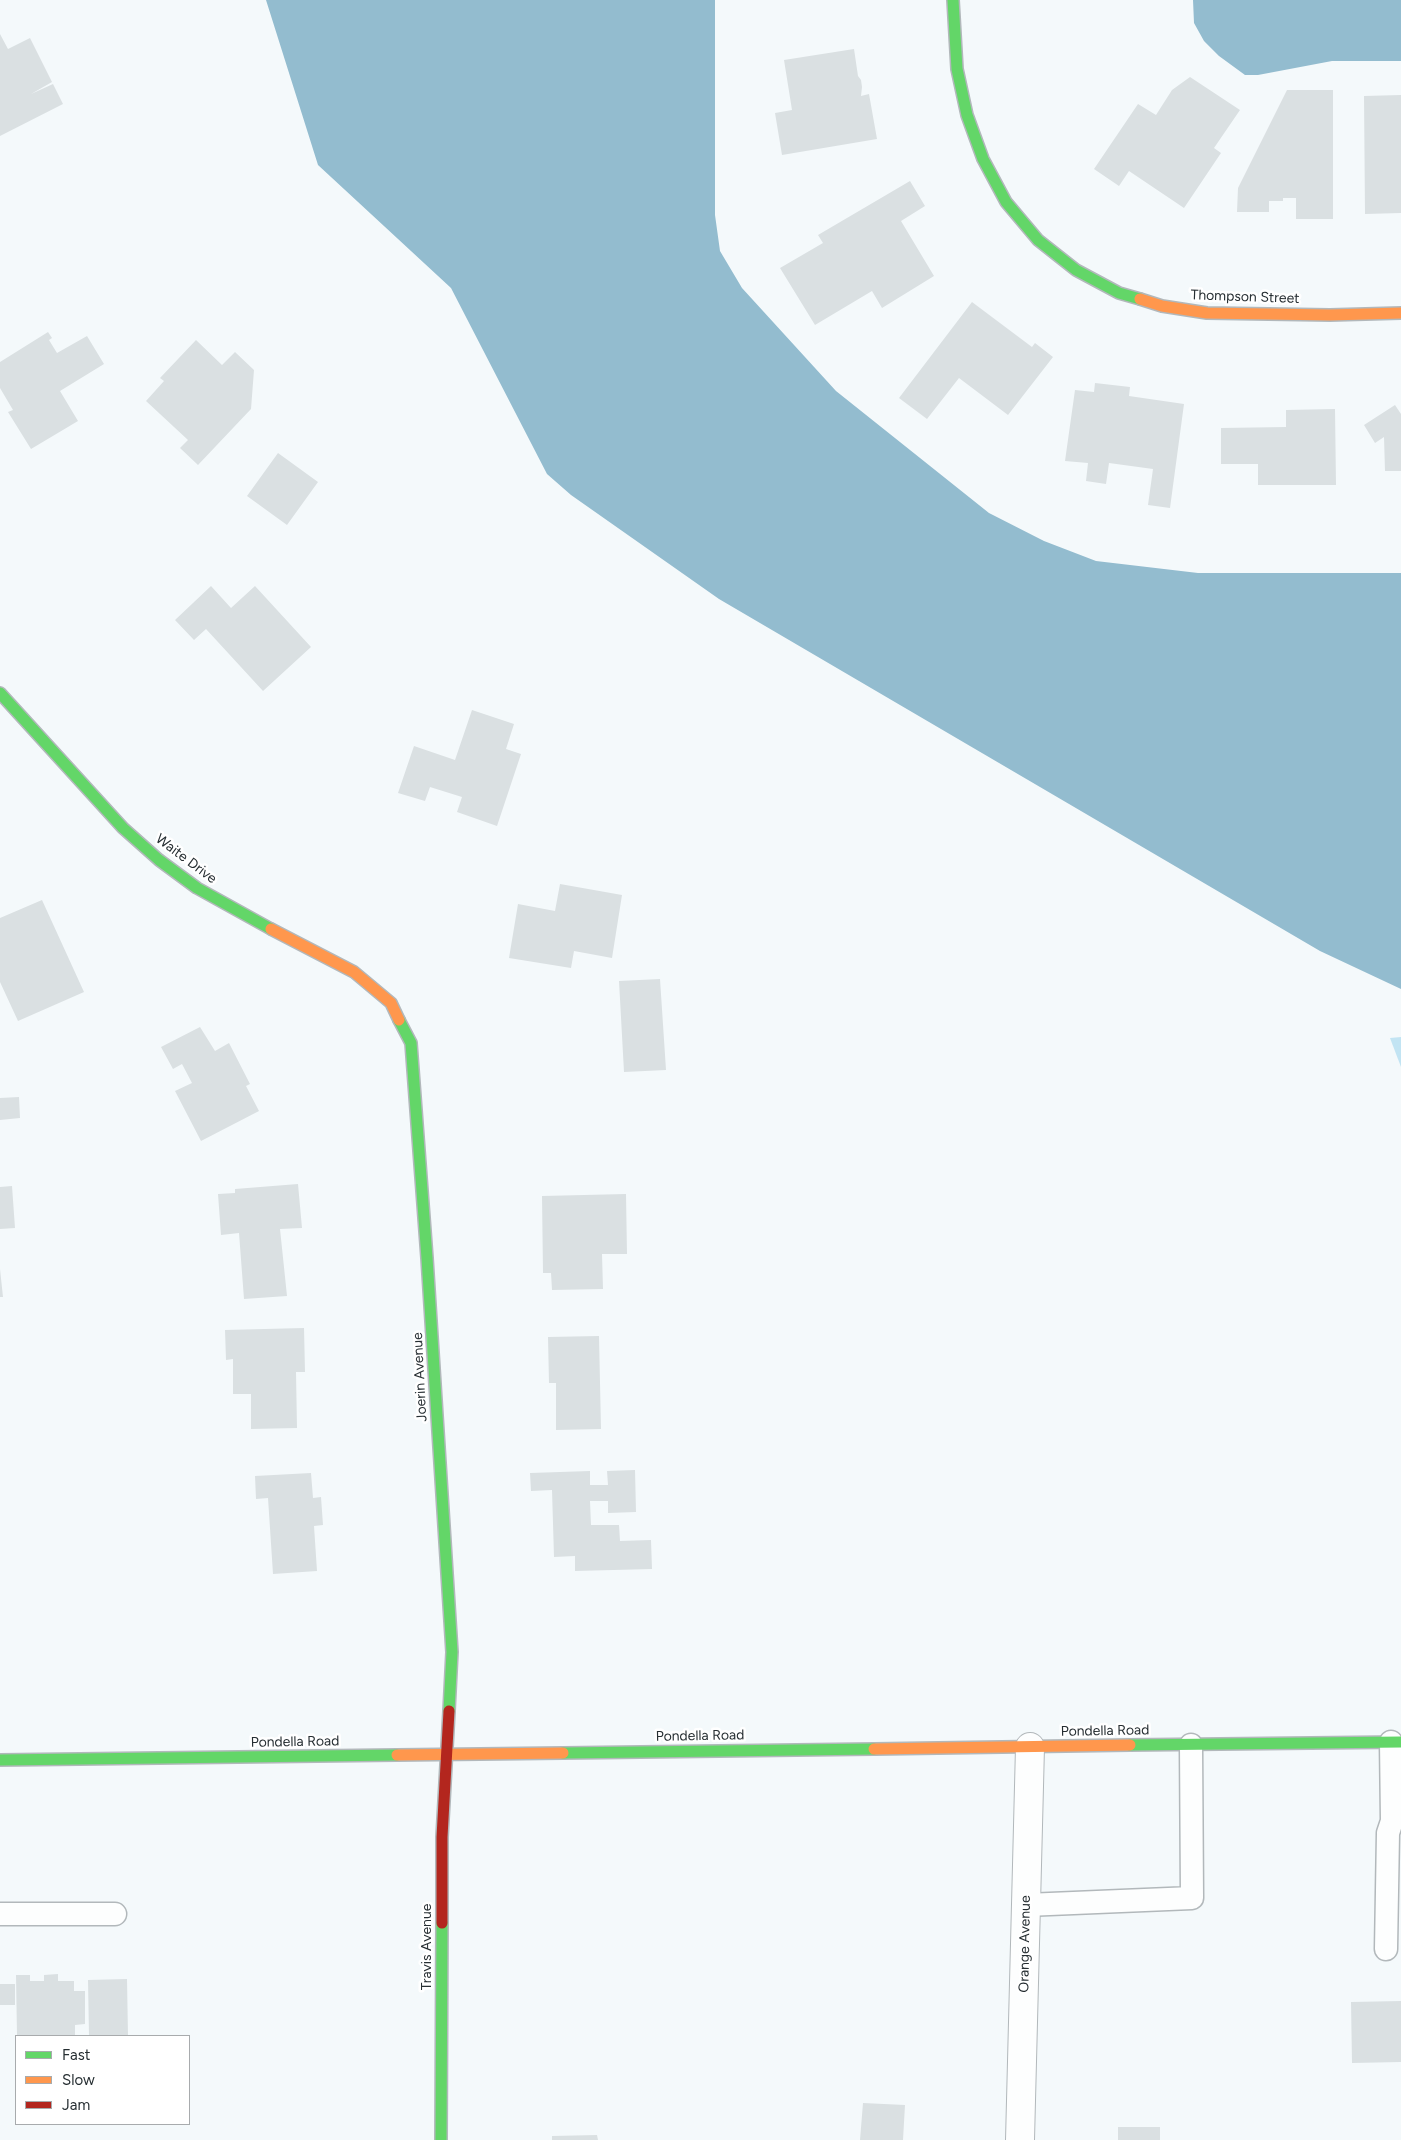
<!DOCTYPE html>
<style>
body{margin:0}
#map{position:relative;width:1401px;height:2140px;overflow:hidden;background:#f4f9fb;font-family:Figtree,sans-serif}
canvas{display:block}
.legend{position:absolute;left:15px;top:2035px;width:175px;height:90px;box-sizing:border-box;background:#fff;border:1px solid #a8abad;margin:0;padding:6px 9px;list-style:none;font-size:15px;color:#262e32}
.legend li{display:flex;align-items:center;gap:10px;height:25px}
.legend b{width:25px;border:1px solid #a8abad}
</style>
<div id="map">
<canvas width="1401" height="2140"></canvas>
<ul class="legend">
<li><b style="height:6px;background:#63d668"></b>Fast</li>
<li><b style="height:6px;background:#ff974d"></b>Slow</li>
<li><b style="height:6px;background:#b3261e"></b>Jam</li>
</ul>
</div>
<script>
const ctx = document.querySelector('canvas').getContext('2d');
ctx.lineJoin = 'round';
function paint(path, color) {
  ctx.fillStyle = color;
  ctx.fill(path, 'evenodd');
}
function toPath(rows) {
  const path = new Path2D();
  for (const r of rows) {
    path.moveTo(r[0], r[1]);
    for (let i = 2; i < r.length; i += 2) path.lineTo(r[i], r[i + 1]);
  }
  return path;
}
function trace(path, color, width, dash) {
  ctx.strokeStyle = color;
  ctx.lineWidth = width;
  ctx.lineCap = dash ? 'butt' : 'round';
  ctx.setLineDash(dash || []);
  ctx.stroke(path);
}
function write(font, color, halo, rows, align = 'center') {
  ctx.font = font + ' Figtree,sans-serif';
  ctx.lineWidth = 5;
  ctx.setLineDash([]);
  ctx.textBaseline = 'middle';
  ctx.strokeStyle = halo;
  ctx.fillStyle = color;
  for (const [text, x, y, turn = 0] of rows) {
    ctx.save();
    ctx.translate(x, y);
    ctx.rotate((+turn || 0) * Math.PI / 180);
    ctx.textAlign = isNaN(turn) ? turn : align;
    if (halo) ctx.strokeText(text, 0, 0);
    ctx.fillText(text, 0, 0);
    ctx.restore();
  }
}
const green = toPath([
 [1401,1037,1401,1067,1390,1038]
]);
const water = toPath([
 [266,0,715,0,715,215,720,251,742,288,836,391,989,513,1044,541,1096,561,1198,573,1401,573,1401,989,1320,951,719,599,571,495,547,474,451,288,318,165],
 [1193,0,1401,0,1401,61,1332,61,1258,75,1245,75,1219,56,1204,41,1194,23]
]);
const building = toPath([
 [0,34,8,49,30,38,52,82,31,94,53,84,63,104,0,136],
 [854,49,858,76,861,80,862,87,861,96,869,94,877,139,782,155,775,113,792,110,784,60],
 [1190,77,1240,110,1214,148,1221,153,1184,208,1129,171,1119,186,1094,169,1138,104,1156,115,1172,90],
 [1287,90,1333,90,1333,219,1296,219,1296,198,1283,198,1283,201,1269,201,1269,212,1237,212,1238,188],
 [1401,95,1401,213,1365,214,1364,96],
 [910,181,925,206,901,221,934,276,882,308,872,291,815,325,780,268,823,243,818,235],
 [972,302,1032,347,1035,343,1053,357,1008,415,959,378,927,419,899,398],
 [48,332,52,338,49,340,57,353,87,336,104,364,60,391,78,421,31,449,8,412,13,410,0,388,0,362],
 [196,340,222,365,235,352,254,370,251,409,198,465,180,448,188,440,146,401,164,381,160,378],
 [1095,383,1130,387,1129,396,1184,404,1170,508,1148,505,1153,469,1109,463,1106,484,1086,481,1088,463,1065,461,1075,390,1094,392],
 [1395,405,1401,414,1401,471,1385,471,1384,437,1375,443,1364,425],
 [1335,409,1336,485,1258,485,1258,464,1221,464,1221,428,1286,427,1286,410],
 [278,453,318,482,287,525,247,496],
 [211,586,231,608,255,586,311,647,263,691,206,629,194,640,175,620],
 [472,710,514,724,506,749,521,754,497,826,457,812,462,797,430,787,425,801,398,793,414,746,455,760],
 [560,884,622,895,612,958,574,951,571,968,509,958,518,904,555,911],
 [42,900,84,992,18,1021,0,982,0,918],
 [660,979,666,1070,624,1072,619,981],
 [200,1027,215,1051,229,1043,250,1084,246,1086,259,1111,201,1141,175,1091,192,1083,182,1064,173,1069,161,1047],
 [19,1097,20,1118,0,1120,0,1098],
 [298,1184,302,1228,280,1229,287,1296,244,1299,239,1233,221,1235,218,1194,235,1193,235,1189],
 [12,1186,15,1228,0,1229,0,1187],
 [626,1194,627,1254,602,1254,603,1289,552,1290,551,1273,543,1273,542,1196],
 [0,1269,3,1297,0,1297],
 [304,1328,305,1372,296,1372,297,1428,251,1429,251,1394,233,1394,233,1359,226,1360,225,1330],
 [599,1336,601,1429,556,1430,556,1383,549,1383,548,1337],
 [635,1470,636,1512,608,1513,608,1501,590,1501,591,1525,619,1525,620,1541,651,1540,652,1569,575,1571,575,1556,554,1557,552,1490,531,1491,530,1473,590,1471,590,1485,608,1485,607,1471],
 [311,1473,313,1498,321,1497,323,1525,314,1526,317,1571,273,1574,268,1498,256,1499,255,1476],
 [58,1974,58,1981,74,1981,74,1991,85,1991,85,2024,75,2025,75,2036,17,2036,16,1975,30,1975,30,1981,44,1981,44,1975],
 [127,1979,128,2036,89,2036,88,1980],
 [0,1984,15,1984,15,2005,0,2005],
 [1401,2001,1401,2062,1352,2063,1351,2002],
 [863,2103,905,2105,903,2140,860,2140],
 [1118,2127,1160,2127,1160,2140,1118,2140],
 [597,2135,598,2140,552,2140,552,2136]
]);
const lane = toPath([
 [1026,1905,1192,1898,1191,1745],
 [0,1914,115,1914],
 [1386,1949,1388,1833,1392,1821,1391,1742]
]);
const street = toPath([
 [1020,2140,1030,1747]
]);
const fast = toPath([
 [953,0,957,69,967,115,983,159,1006,202,1038,240,1076,270,1119,293,1140,299],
 [0,693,123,828,159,860,197,888,271,929],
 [399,1020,411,1043,427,1258,452,1652,449,1711],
 [1130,1745,1401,1742],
 [563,1753,874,1749],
 [0,1760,397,1755],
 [441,2140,442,1923]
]);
const slow = toPath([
 [1140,299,1162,306,1207,313,1330,315,1401,313],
 [271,929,354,972,391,1003,399,1020],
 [874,1749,1130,1745],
 [397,1755,563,1753]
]);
const jam = toPath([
 [442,1923,442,1837,449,1711]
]);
const streetNames = [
 ["Thompson Street",1245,297,2],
 ["Waite Drive",186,859,37],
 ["Joerin Avenue",420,1377,-93],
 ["Pondella Road",1105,1731,-1],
 ["Pondella Road",700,1736,-1],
 ["Pondella Road",295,1742,-1],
 ["Orange Avenue",1025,1944,-89],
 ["Travis Avenue",427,1947,-90]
];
paint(green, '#c2e4f3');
paint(water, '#93bccf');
paint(building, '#dae0e2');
trace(lane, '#b2b8bb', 25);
trace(street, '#b2b8bb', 30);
trace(fast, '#b2b8bb', 14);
trace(slow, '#b2b8bb', 14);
trace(jam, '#b2b8bb', 14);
trace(lane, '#fdfefe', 22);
trace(street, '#fdfefe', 28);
trace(fast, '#63d668', 11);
trace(slow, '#ff974d', 11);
trace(jam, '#b3261e', 11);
write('14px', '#262e32', '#fff', streetNames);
</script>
